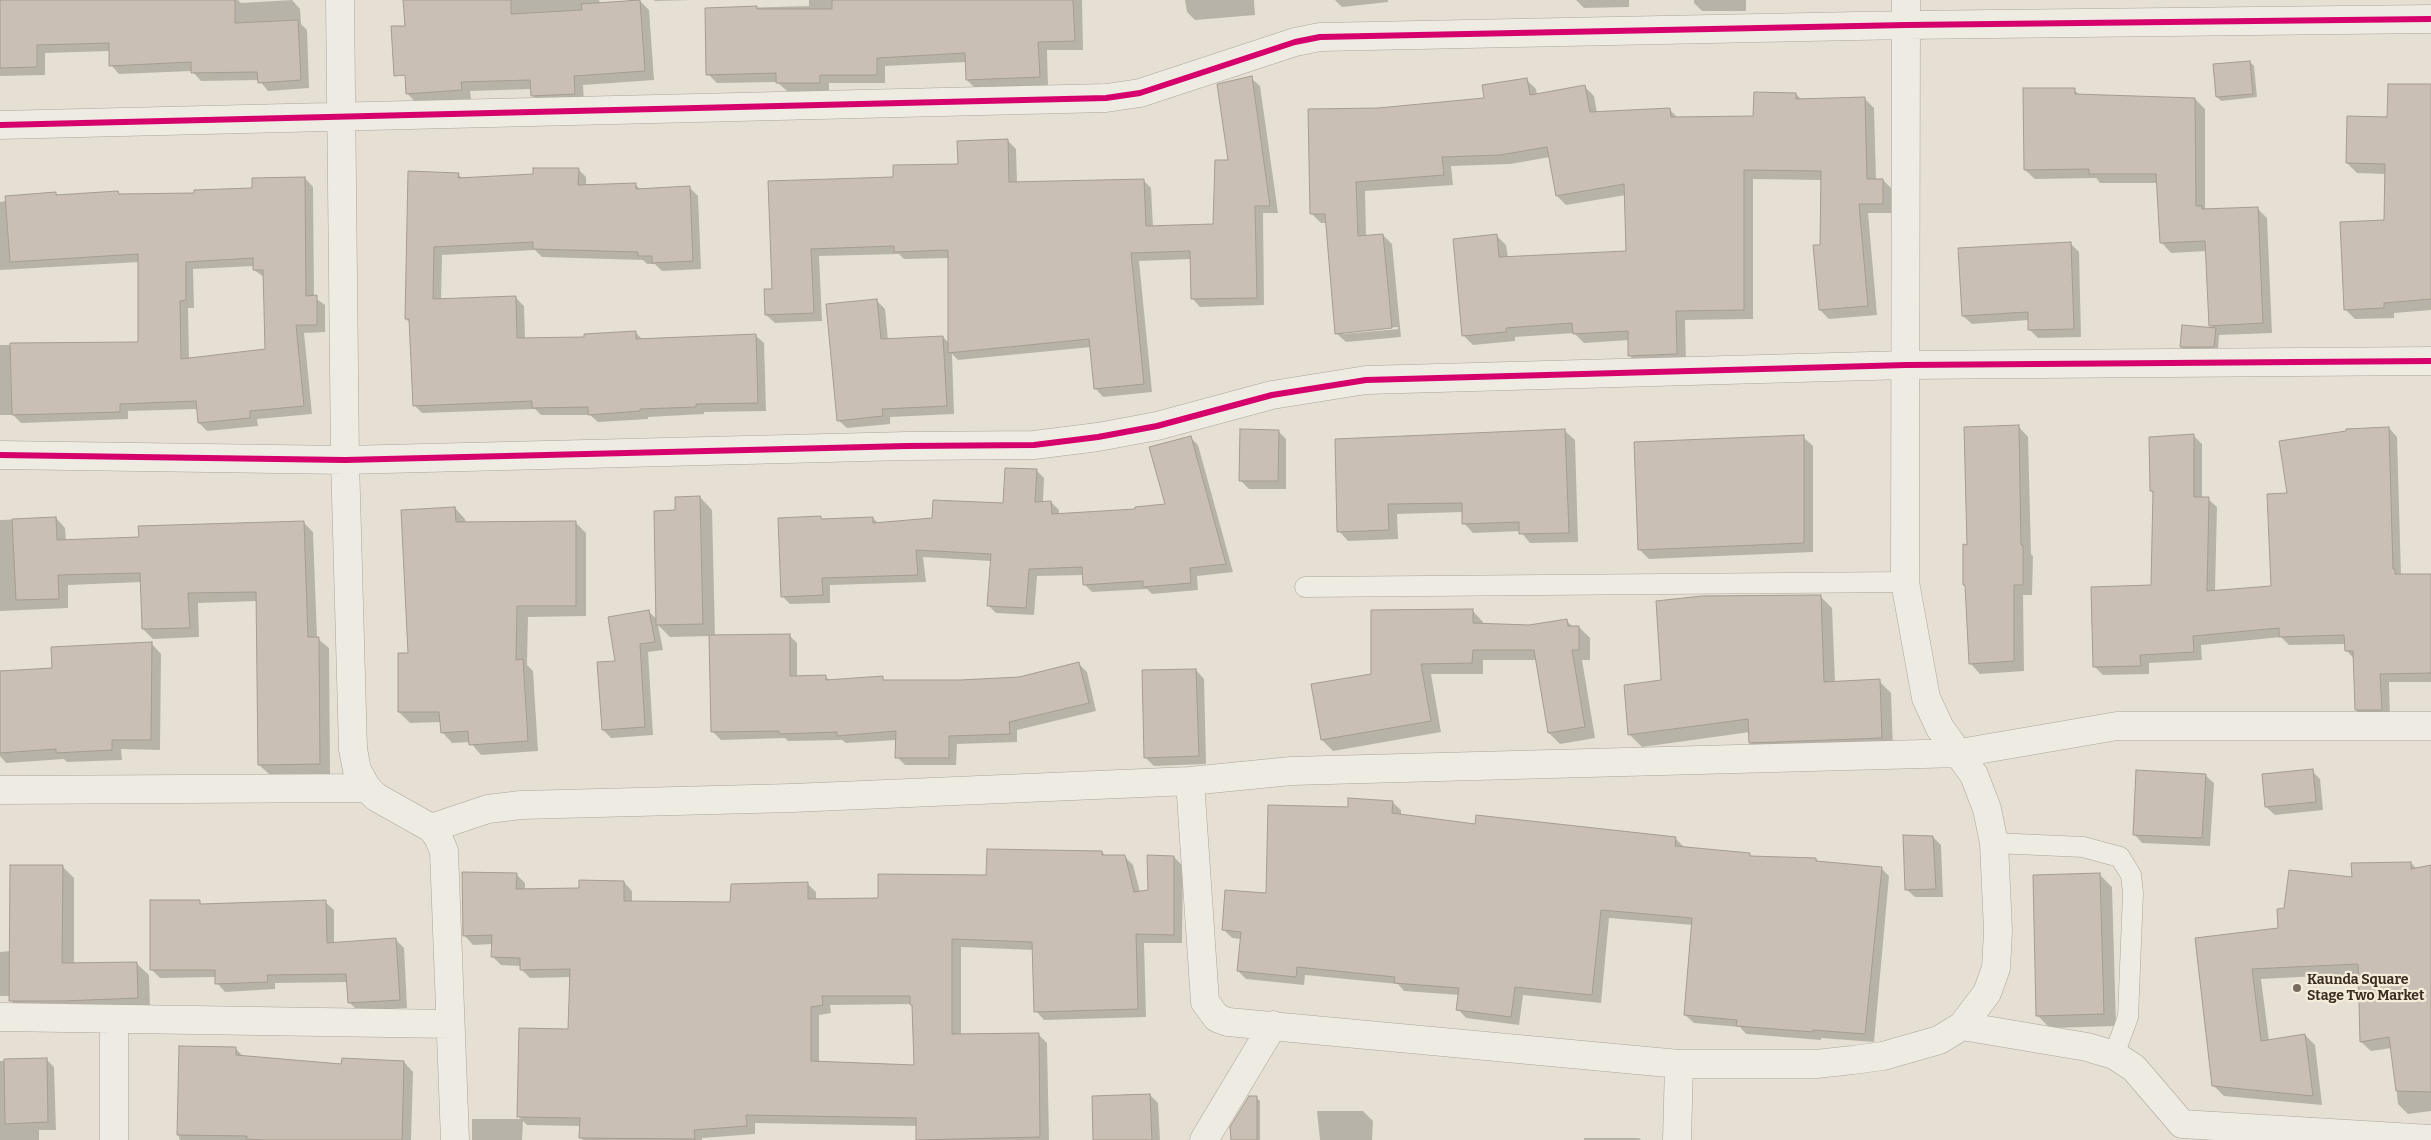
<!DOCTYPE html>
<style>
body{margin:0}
canvas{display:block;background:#e5e0d3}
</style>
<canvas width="2431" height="1140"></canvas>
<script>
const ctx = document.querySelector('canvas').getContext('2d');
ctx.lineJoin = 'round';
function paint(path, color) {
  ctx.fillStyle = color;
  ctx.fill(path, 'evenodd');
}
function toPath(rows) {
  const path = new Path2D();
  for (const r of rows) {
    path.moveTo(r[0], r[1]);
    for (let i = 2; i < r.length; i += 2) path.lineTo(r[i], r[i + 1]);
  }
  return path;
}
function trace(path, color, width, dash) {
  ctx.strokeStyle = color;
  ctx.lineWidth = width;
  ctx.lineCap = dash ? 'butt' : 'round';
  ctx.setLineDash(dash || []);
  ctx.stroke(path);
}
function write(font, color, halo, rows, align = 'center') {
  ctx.font = font + ' Bitter,serif';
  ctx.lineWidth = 4.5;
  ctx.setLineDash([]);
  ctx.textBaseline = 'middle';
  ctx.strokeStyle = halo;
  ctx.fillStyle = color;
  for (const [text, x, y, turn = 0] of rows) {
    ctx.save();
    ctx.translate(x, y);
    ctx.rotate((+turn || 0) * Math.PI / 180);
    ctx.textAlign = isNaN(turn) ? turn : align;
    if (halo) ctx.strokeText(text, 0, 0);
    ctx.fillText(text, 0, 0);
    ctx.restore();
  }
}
const shadow = toPath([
 [0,0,238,0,241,3,292,0,300,9,301,24,307,30,309,88,268,91,259,80,201,81,192,71,119,74,111,65,110,51,45,53,45,75,0,76],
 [440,0,599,0,600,3,639,0,649,10,654,80,583,85,584,103,542,104,532,95,532,89,470,91,471,99,416,103,407,93],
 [654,0,693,0,655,1],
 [809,0,1082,0,1083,50,1047,50,1048,86,976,89,967,80,967,62,885,66,885,83,829,83,829,91,787,91,777,82,717,83,708,74,706,9,809,6],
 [1185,0,1256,0,1254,0,1255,15,1195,20,1187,12],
 [1335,0,1388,0,1388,2,1342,7],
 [1576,0,1629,0,1629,7,1584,8],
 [1694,0,1746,0,1746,11,1702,11,1694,3],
 [2250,62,2254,66,2257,97,2221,101,2217,97],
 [1251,78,1260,86,1278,213,1263,213,1264,305,1200,307,1192,298,1191,259,1139,261,1152,392,1103,397,1095,388,1091,347,958,360,952,354,954,414,890,417,890,424,847,428,838,420,877,301,885,309,888,340,943,337,950,344,950,258,904,259,899,254,819,256,822,321,775,323,766,315,774,290,769,182,895,178,959,165,1008,141,1016,149,1017,183,1143,180,1151,188,1153,227,1214,226],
 [1527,80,1536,89,1537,95,1585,87,1594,96,1597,113,1670,110,1678,118,1755,118,1796,94,1802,100,1865,99,1874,108,1876,180,1883,180,1892,189,1892,213,1868,213,1877,315,1829,319,1820,310,1822,180,1753,179,1753,319,1685,320,1686,363,1639,365,1629,355,1629,340,1584,343,1574,333,1515,337,1515,341,1473,345,1463,335,1497,236,1506,245,1508,258,1627,252,1626,195,1566,205,1557,196,1550,157,1510,164,1451,166,1453,185,1365,191,1366,236,1383,235,1392,244,1401,337,1346,342,1336,333,1327,223,1321,223,1312,214,1378,109,1486,99],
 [1398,327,1398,329,1343,334,1343,332],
 [2431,86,2431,310,2394,313,2394,318,2355,319,2345,309,2385,222,2386,174,2357,173,2347,163],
 [2074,90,2080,95,2195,99,2205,109,2205,210,2257,208,2267,218,2272,333,2219,335,2218,350,2185,351,2181,347,2214,329,2210,325,2207,251,2171,253,2162,243,2158,183,2100,183,2096,178,2035,179,2025,170],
 [578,169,586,177,586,186,635,184,641,190,690,188,698,196,701,269,662,271,655,264,647,264,643,260,542,257,535,250,442,255,441,300,515,297,524,306,525,339,585,338,635,332,643,340,755,335,764,343,766,411,704,412,704,414,648,417,648,419,598,422,590,415,541,415,535,409,422,413,414,405,410,323,406,319,458,174,463,179,534,175],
 [305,178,313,187,314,297,325,305,325,332,304,333,312,414,257,419,258,426,207,431,199,423,198,409,128,411,128,419,21,423,13,415,0,415,0,345,140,344,139,262,0,270,0,202,55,193,58,196,118,192,120,195,195,194,253,189],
 [254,266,254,270,265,278,266,350,189,359,188,308,194,308,193,269],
 [2071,244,2079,252,2081,337,2038,338,2030,330,2029,320,1972,324,1963,316],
 [2018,426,2028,437,2031,554,2033,556,2032,595,2023,595,2024,671,1980,674,1970,663,1966,587,1964,584,1968,546],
 [2389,428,2397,437,2401,576,2431,576,2431,682,2389,682,2390,719,2365,719,2356,710,2354,659,2346,650,2346,644,2289,645,2281,637,2201,645,2202,660,2149,663,2149,674,2103,675,2094,666,2153,586,2154,494,2151,491,2193,435,2202,444,2202,499,2208,499,2217,507,2215,591,2272,587,2288,494],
 [1278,431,1286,439,1286,489,1249,489,1240,480],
 [1565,431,1575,440,1578,542,1530,543,1520,531,1473,533,1464,523,1463,512,1397,514,1398,539,1348,541,1339,531,1336,441],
 [1190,437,1198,445,1233,572,1197,576,1198,590,1152,594,1147,589,1092,592,1084,584,1084,575,1037,576,1034,615,996,613,988,605,991,561,923,557,926,582,830,585,830,603,790,604,782,596,820,517,823,520,873,518,879,524,933,519,1005,504,1036,470,1044,478,1043,502,1051,502,1059,510,1059,515,1137,510,1166,505],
 [1803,437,1813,446,1813,552,1649,559,1639,549],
 [700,497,712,510,715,636,789,635,797,643,797,677,825,676,830,681,882,678,885,681,960,681,1019,678,1078,663,1087,672,1096,711,1017,730,1017,742,957,744,956,765,905,765,897,757,897,740,846,743,842,740,788,741,785,738,721,740,713,732,711,636,670,637,658,625,663,650,648,652,653,735,611,738,603,730,616,662,649,612,658,620,676,511],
 [455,508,465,519,466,523,575,522,586,533,586,616,528,617,527,665,533,671,538,751,481,755,470,742,452,743,442,732,441,722,410,723,399,712,409,654],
 [56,518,65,528,66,541,140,539,304,523,313,532,317,638,329,648,330,774,269,774,259,765,258,601,198,603,199,637,153,639,143,629,142,582,68,585,68,608,0,611,0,520],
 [1820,596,1832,608,1835,682,1879,681,1891,693,1893,749,1762,754,1750,743,1750,732,1642,747,1630,735,1625,686,1663,681],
 [1472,610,1483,622,1483,625,1529,626,1566,620,1573,627,1579,627,1590,638,1590,660,1582,660,1595,738,1560,744,1549,733,1537,660,1483,660,1483,674,1431,674,1441,732,1333,751,1322,740,1312,685,1372,675],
 [151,643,161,654,160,750,121,749,122,760,67,762,64,759,6,763,0,756,0,672,53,669],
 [1196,670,1204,679,1206,764,1154,766,1145,757],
 [2312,771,2320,779,2323,810,2275,815,2266,807],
 [2205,775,2214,783,2210,846,2142,843,2134,834],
 [1392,802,1401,810,1401,816,1476,826,1675,838,1684,847,1749,854,1752,857,1816,859,1819,862,1881,868,1889,876,1874,1042,1821,1038,1821,1040,1746,1034,1740,1027,1694,1023,1685,1015,1693,925,1609,918,1601,1003,1523,995,1519,1025,1466,1018,1458,1009,1460,995,1404,991,1398,984,1305,975,1304,985,1246,979,1238,971,1241,939,1232,938,1224,930,1267,894,1349,809],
 [1933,837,1941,845,1943,897,1915,897,1906,889],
 [1102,852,1106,856,1125,857,1133,865,1140,892,1149,891,1174,857,1183,866,1182,943,1144,943,1146,1017,1044,1020,1036,1011,1034,950,961,947,961,1035,1038,1034,1047,1043,1049,1140,918,1140,917,1126,755,1123,755,1134,702,1138,702,1140,583,1140,581,1137,581,1126,527,1125,523,1121,522,1140,472,1140,472,1119,521,1119,519,1117,570,1030,571,977,530,978,521,969,521,966,501,965,492,956,493,944,473,945,465,936,516,874,525,883,525,890,580,889,624,882,632,891,632,902,732,903,807,883,816,892,816,900,879,899],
 [911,1004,914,1007,915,1066,819,1063,819,1015,831,1013,830,1005],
 [2411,863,2417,869,2431,866,2431,1111,2408,1114,2398,1104,2392,1048,2371,1051,2361,1042,2359,974,2261,979,2269,1041,2305,1035,2315,1045,2322,1105,2224,1096,2214,1086,2197,939,2279,929,2285,909,2353,879],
 [62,866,74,878,74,964,137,964,149,975,150,1009,22,1012,10,1000,10,996,0,996,0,952,10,951],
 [2100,875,2112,887,2116,1026,2050,1028,2037,1015],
 [199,902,203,905,325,902,334,910,334,944,395,939,404,948,407,1008,358,1011,349,1002,348,982,275,983,275,989,225,992,217,983,216,977,160,978,151,969],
 [235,1048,244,1057,343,1065,404,1062,413,1072,411,1140,180,1140,178,1134],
 [46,1059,54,1067,56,1130,39,1130,39,1140,0,1140,0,1061],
 [1150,1095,1158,1103,1160,1140,1094,1140],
 [1256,1097,1260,1101,1260,1140,1232,1140],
 [1317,1111,1363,1111,1373,1121,1372,1140,1320,1140],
 [1584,1138,1639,1138,1641,1140,1584,1140]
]);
const building = toPath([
 [0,0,235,0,235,23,298,20,301,80,258,83,257,72,191,73,191,62,109,66,109,43,37,45,37,67,0,68,0,0],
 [403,0,511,0,511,14,582,10,581,4,640,0,645,71,574,76,575,94,531,96,530,80,461,82,462,90,406,94,405,75,394,76,391,26,405,26,403,0],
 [832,0,1073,0,1075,41,1038,42,1040,77,966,80,965,53,877,58,877,75,820,75,820,83,776,83,776,73,706,75,705,8,757,6,757,9,832,9,832,0],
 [2250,61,2253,94,2216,97,2213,64,2250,61],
 [1252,76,1270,206,1255,206,1257,298,1191,299,1190,251,1131,253,1144,384,1094,389,1089,339,948,353,948,250,894,252,894,246,811,249,814,313,765,315,764,289,772,289,768,181,893,177,893,165,958,164,957,141,1008,139,1009,182,1144,179,1146,226,1213,224,1215,160,1228,160,1217,84,1252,76],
 [1527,78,1530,95,1585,85,1590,112,1670,108,1671,117,1753,116,1754,92,1796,93,1796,99,1865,97,1867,179,1883,179,1883,204,1859,204,1868,306,1819,310,1813,245,1820,245,1821,171,1744,170,1744,310,1676,311,1677,354,1628,356,1628,331,1573,334,1572,323,1506,328,1506,332,1462,336,1453,239,1497,234,1499,257,1626,251,1624,184,1556,196,1547,147,1500,155,1442,157,1444,175,1356,182,1358,236,1383,234,1392,328,1335,334,1325,214,1310,214,1308,109,1378,108,1484,98,1482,85,1527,78],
 [2388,84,2431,84,2431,299,2384,303,2384,308,2344,310,2340,222,2384,220,2385,164,2346,163,2347,116,2387,117,2388,84],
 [2023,88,2075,88,2075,94,2195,98,2196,206,2202,206,2202,209,2258,207,2263,323,2209,326,2205,241,2160,243,2156,174,2089,174,2089,169,2024,170,2023,88],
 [533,168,579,168,578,185,636,183,636,189,690,186,693,261,652,263,652,256,638,256,638,252,533,249,533,242,434,247,433,299,516,296,517,338,584,337,584,334,636,331,636,339,756,334,758,403,696,404,696,407,640,409,640,411,588,415,588,407,532,408,532,401,413,406,409,319,405,319,408,171,459,173,458,178,533,174,533,168],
 [305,177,306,296,317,295,317,325,296,325,304,406,250,411,250,418,198,423,196,401,120,404,120,412,12,415,10,343,138,342,138,254,10,262,5,196,56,192,56,195,118,191,119,194,194,193,194,190,252,188,252,178,305,177],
 [253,258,253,270,263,270,265,349,181,359,180,301,186,300,186,262,253,258],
 [2071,242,2074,329,2028,330,2028,312,1962,316,1958,248,2071,242],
 [877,299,881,339,943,336,947,406,882,409,883,416,837,421,826,304,877,299],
 [2182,325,2216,328,2214,347,2180,347,2182,325],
 [2019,425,2021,545,2023,545,2023,585,2014,585,2014,661,1969,664,1965,585,1963,585,1963,544,1967,545,1964,427,2019,425],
 [2389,427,2393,569,2395,569,2395,574,2431,574,2431,673,2380,674,2382,710,2355,710,2353,651,2345,651,2344,635,2279,637,2279,628,2193,636,2194,652,2140,655,2141,666,2093,667,2091,587,2151,585,2153,491,2150,491,2149,437,2194,434,2194,497,2209,497,2207,591,2271,586,2267,494,2287,493,2279,441,2346,431,2346,429,2389,427],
 [1240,429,1279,430,1278,481,1239,481,1240,429],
 [1565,429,1569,533,1519,534,1519,522,1462,524,1462,503,1388,504,1389,530,1337,532,1335,439,1565,429],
 [1804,435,1804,543,1638,550,1634,442,1804,435],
 [1191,436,1226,564,1190,568,1191,583,1143,587,1143,581,1083,585,1082,567,1029,569,1026,608,987,606,991,554,916,550,918,575,822,578,823,595,781,597,778,518,821,516,821,519,873,517,873,523,932,518,933,500,1003,503,1005,468,1037,469,1035,502,1051,501,1052,514,1135,509,1135,507,1165,504,1149,447,1191,436],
 [700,496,703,624,656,625,654,511,675,510,675,497,700,496],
 [455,507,456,522,576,521,576,606,517,606,516,660,523,659,528,741,469,745,468,731,441,733,439,712,398,712,398,653,408,653,401,510,455,507],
 [56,517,57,540,139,537,138,526,304,521,308,637,319,637,320,764,258,765,256,592,188,593,190,628,142,629,140,573,58,575,59,599,16,600,12,519,56,517],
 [1821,595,1824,682,1880,679,1882,738,1749,743,1748,719,1628,735,1624,685,1661,680,1656,601,1702,596,1821,595],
 [1473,609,1473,623,1529,625,1567,619,1568,626,1579,626,1579,650,1572,650,1585,727,1548,733,1534,650,1473,650,1472,663,1421,664,1431,721,1321,740,1311,684,1371,674,1371,610,1473,609],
 [649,610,655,642,640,644,645,727,602,730,597,662,615,661,608,617,649,610],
 [790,634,790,676,826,675,826,680,883,676,883,680,960,680,1019,677,1079,662,1089,703,1009,722,1010,734,949,736,949,758,895,758,896,731,837,736,837,732,779,734,779,731,711,732,709,635,790,634],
 [152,642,151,740,112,740,112,750,56,753,56,749,0,753,0,671,52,668,51,647,152,642],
 [1196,669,1199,756,1144,758,1142,670,1196,669],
 [2313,769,2316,802,2265,807,2262,774,2313,769],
 [2136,770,2206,774,2202,838,2133,835,2136,770],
 [1348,798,1393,801,1392,813,1475,824,1476,815,1676,837,1675,846,1750,853,1750,856,1816,858,1816,861,1882,867,1865,1034,1813,1030,1813,1032,1736,1026,1737,1020,1684,1015,1692,918,1601,910,1592,995,1515,987,1511,1017,1456,1010,1459,988,1394,983,1395,977,1297,967,1296,977,1237,971,1241,932,1222,930,1225,890,1266,893,1268,805,1348,807,1348,798],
 [1903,835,1933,836,1936,889,1905,890,1903,835],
 [987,849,1102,851,1102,855,1125,855,1134,892,1148,890,1147,855,1174,856,1174,935,1136,934,1138,1009,1034,1012,1032,942,952,939,952,1034,1039,1033,1040,1137,916,1140,916,1118,746,1115,747,1126,694,1130,695,1139,579,1138,580,1118,517,1117,519,1028,568,1029,570,969,520,970,520,958,491,957,492,935,463,936,462,872,517,873,516,889,579,888,579,880,624,881,624,901,730,902,731,884,808,882,808,899,878,898,878,874,986,875,987,849],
 [822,996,910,996,910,1005,912,1005,914,1065,811,1061,811,1007,823,1005,822,996],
 [2411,862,2411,869,2431,865,2431,1092,2396,1091,2389,1037,2360,1042,2358,964,2252,969,2261,1041,2305,1034,2313,1096,2212,1086,2195,938,2278,928,2277,909,2284,908,2289,870,2352,877,2351,863,2411,862],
 [10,865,63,865,62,963,137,962,138,998,62,1001,9,1001,10,865],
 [2100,873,2104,1014,2036,1016,2033,875,2100,873],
 [150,900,200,900,200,904,326,900,327,943,396,938,400,1000,348,1003,346,974,267,975,268,982,215,984,215,970,150,970,150,900],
 [179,1046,236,1047,236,1055,341,1064,342,1058,404,1061,402,1140,264,1140,247,1139,247,1136,177,1135,179,1046],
 [47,1058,48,1122,5,1124,4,1059,47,1058],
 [1150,1094,1152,1140,1093,1140,1092,1096,1150,1094],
 [1249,1096,1257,1096,1257,1140,1231,1140,1230,1127,1249,1096]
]);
const lane = toPath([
 [1305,587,1905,582],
 [1994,843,2083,847,2120,857,2131,875,2133,893,2128,1017,2114,1055]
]);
const street = toPath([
 [340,0,345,460,353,749,357,770,367,788,376,797,431,828,438,837,444,851,455,1140],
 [0,125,1106,98,1140,93,1295,42,1320,37,1906,25,2431,19],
 [0,455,345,460,907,446,1034,445,1098,437,1157,426,1272,395,1366,380,1906,365,2431,361],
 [1190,781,1205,1002,1217,1018,1228,1022,1679,1064,1816,1064,1853,1060,1883,1056,1939,1040,1962,1026,1987,993,1996,968,1998,931,1994,843,1987,809,1974,775,1940,728,1926,698,1905,582,1906,0],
 [0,790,367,788],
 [431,828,488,809,521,805,792,798,1190,781,1291,771,1960,753,2117,726,2431,726],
 [0,1017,450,1024],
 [1962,1026,2087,1047,2114,1055,2134,1068,2182,1124,2431,1139],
 [114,1140,114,1020],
 [1204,1140,1273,1025],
 [1677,1140,1679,1064]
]);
const cycleway = toPath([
 [0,125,1106,98,1140,93,1295,42,1320,37,1906,25,2431,19],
 [0,455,345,460,907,446,1034,445,1098,437,1157,426,1272,395,1366,380,1906,365,2431,361]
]);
const markers = [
 [2297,988,5,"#766c60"]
];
const poiNames = [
 ["Kaunda Square",2307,980],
 ["Stage Two Market",2307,996]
];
paint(shadow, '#0003');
paint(building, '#c9bfb4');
trace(building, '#a69c91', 1);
trace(lane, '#aba59b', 21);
trace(street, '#aba59b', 29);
trace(lane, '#eeebe3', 20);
trace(street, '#eeebe3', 28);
trace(cycleway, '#d6006c', 6);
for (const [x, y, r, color] of markers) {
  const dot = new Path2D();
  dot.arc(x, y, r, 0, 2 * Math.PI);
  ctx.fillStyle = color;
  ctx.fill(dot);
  trace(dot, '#f5edda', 2);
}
write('bold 14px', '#3a2e22', '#f5edda', poiNames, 'left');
</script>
